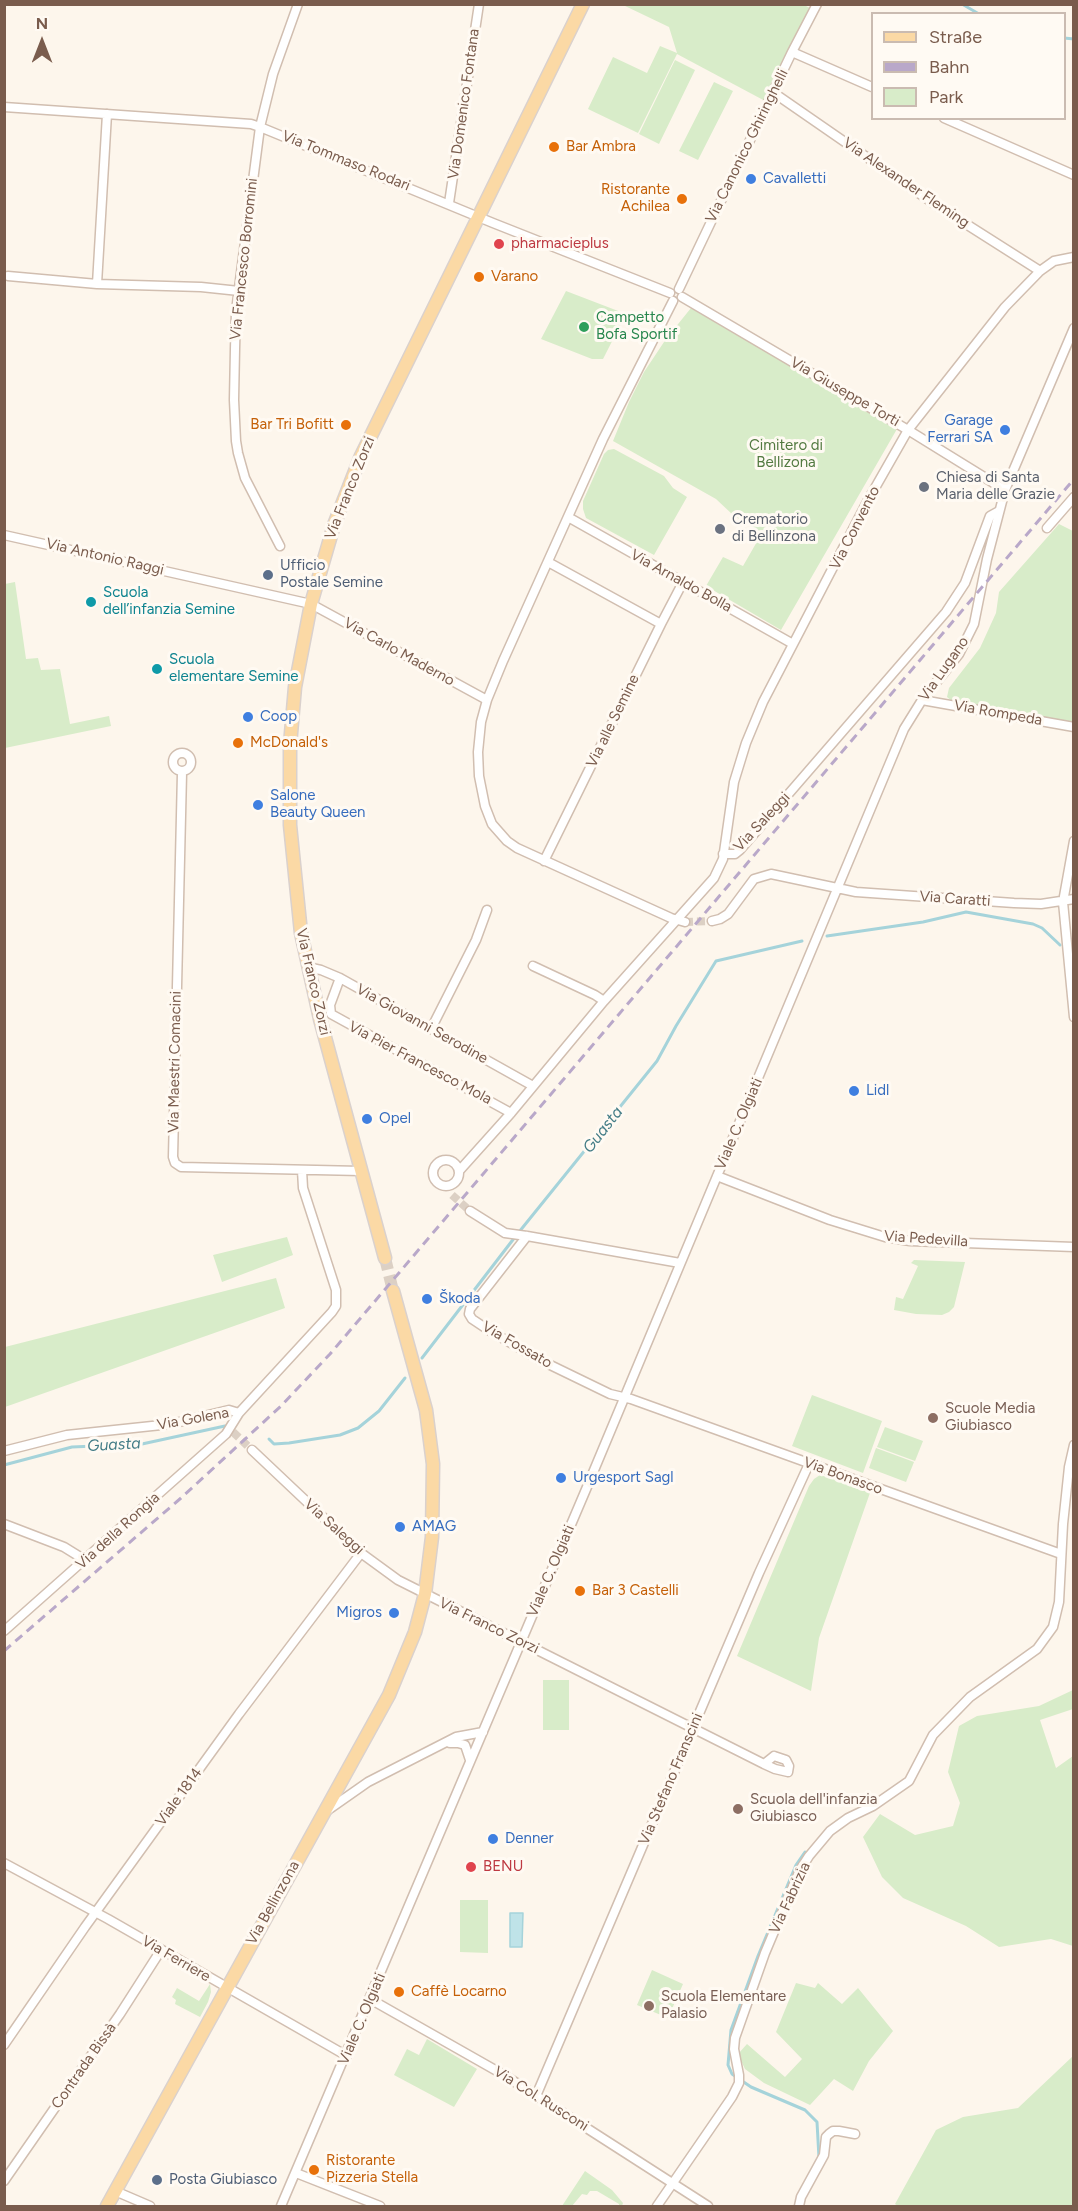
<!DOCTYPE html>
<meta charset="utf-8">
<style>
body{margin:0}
#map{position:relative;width:1078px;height:2211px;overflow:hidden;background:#fdf6ec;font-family:Figtree,sans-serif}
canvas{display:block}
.frame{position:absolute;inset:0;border:6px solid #7a5c4d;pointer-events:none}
.legend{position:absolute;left:871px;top:12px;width:195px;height:108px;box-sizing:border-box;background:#fffaf3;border:2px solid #cabbb1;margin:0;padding:8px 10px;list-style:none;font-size:18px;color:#7a5c4d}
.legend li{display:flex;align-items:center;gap:12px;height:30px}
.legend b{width:30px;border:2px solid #cabbb1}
.north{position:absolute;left:12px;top:12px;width:60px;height:60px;-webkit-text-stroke:4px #fffaf3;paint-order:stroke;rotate:0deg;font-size:16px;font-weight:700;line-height:24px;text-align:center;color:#7a5c4d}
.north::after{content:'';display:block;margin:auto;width:21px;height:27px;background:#7a5c4d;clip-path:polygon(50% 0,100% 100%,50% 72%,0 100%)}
</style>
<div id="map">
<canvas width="1078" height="2211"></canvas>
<div class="frame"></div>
<ul class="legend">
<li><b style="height:8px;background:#fbd9a5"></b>Straße</li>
<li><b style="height:8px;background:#b9a8c9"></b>Bahn</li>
<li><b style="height:16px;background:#d8ecc9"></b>Park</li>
</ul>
<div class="north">N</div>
</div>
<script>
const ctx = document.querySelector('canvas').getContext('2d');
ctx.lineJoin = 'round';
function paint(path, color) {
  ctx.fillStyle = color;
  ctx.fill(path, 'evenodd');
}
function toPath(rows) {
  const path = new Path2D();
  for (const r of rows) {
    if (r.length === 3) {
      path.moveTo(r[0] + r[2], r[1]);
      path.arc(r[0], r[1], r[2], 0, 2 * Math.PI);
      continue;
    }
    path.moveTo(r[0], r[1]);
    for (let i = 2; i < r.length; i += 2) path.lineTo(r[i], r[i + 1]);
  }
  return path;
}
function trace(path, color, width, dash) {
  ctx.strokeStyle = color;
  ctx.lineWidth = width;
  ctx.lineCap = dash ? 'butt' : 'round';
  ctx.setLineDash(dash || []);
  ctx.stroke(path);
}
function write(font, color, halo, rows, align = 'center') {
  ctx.font = font + ' Figtree,sans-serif';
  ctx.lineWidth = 6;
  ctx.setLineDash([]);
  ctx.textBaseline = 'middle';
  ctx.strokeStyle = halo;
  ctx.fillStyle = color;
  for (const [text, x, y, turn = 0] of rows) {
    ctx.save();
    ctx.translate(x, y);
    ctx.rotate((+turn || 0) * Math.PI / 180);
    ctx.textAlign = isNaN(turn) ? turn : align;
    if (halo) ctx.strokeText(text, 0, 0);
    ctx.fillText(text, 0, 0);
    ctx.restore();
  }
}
const green = toPath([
 [802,4,812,9,767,102,677,54,638,133,588,109,613,57,647,73,660,46,677,53,669,27,623,5],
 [675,60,695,70,659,144,639,134],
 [714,82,733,91,698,160,679,151],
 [566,291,626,314,603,359,592,359,541,339],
 [691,308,897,429,781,630,706,586,723,557,743,566,762,533,733,515,716,499,613,441,629,402,644,372,666,339],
 [614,449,664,476,673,488,687,497,654,555,586,518,583,509,583,501,604,454,608,450],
 [1059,524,1073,531,1073,725,954,703,947,697,949,688,980,648,996,613,999,592],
 [15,582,26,659,38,658,41,670,60,669,70,724,109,716,111,726,5,748,5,584],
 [287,1237,293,1255,222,1282,213,1255],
 [914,1260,965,1262,954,1307,949,1312,942,1315,916,1314,894,1310,896,1297,903,1299,918,1266,911,1263],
 [276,1278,285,1308,5,1407,5,1347],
 [812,1395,882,1421,863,1473,792,1446],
 [885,1427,923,1441,915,1461,877,1447],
 [876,1448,914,1462,906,1482,869,1468],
 [820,1475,871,1490,819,1638,811,1691,737,1656,809,1486,814,1479],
 [543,1680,569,1680,569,1730,543,1730],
 [1073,1690,1073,1709,1040,1720,1056,1768,1073,1756,1073,1946,1051,1939,999,1947,966,1926,903,1898,882,1877,863,1837,880,1814,915,1835,953,1826,960,1803,948,1772,959,1726,977,1716,1039,1706],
 [460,1900,488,1900,488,1953,460,1952],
 [652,1970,683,1984,668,2018,637,2005],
 [796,1983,815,1988,818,1983,842,2004,858,1988,893,2031,869,2061,853,2091,834,2079,810,2105,764,2083,745,2069,738,2054,747,2044,785,2077,802,2059,776,2032],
 [210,1984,211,1992,208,2002,200,2017,175,2004,176,2000,172,1997,177,1988,199,2001],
 [427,2039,477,2069,454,2107,394,2075,407,2049,419,2055],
 [1073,2056,1073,2206,898,2206,895,2204,936,2130,963,2117,1018,2108],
 [585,2171,612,2190,623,2203,622,2206,619,2206,619,2204,597,2191,590,2191,587,2195,582,2194,572,2206,562,2206]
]);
const water = toPath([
 [510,1913,523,1913,522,1947,510,1947,510,1913]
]);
const stream = toPath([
 [962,4,979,14],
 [1064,38,1074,39],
 [827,936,923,922,966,912,1033,924,1042,928,1060,945],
 [519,1232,657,1061,676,1026,716,961,802,941],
 [422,1358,515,1237],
 [269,1439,274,1444,289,1443,340,1435,358,1428,379,1411,405,1378],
 [4,1465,72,1447,142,1444,225,1426],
 [805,1852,796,1865,758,1956,731,2030,728,2065,732,2074,751,2087,805,2110,817,2122,819,2158]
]);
const minorTunnel = toPath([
 [685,922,712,921],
 [452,1195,470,1211],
 [233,1432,252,1450]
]);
const primaryTunnel = toPath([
 [385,1258,393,1291]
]);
const minor = toPath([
 [792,52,872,87],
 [774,93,933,203,1040,271],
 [4,107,251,124,260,127,493,223,670,293],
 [944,118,1074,175],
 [449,203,479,4],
 [8,276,97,284,201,287,239,291],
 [97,284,107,114],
 [679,289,792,52,817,4],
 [682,297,908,430,1005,490],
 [673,301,603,439,503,661,487,700,481,722,478,752,479,776,485,806,492,824,507,841,517,848,671,918,685,922],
 [568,517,793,644],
 [1047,528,1074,497],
 [4,535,311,604,487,700],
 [280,546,245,478,238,453,236,441,234,400,235,349,236,311,260,127,273,74,298,4],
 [548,562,661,624],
 [922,700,1074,727],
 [182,762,9],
 [182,773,173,1157,175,1163,181,1167,361,1171],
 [1074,841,1063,902,1074,1017],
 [723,854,735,854,740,850,946,612,965,583,990,516,999,511],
 [544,861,661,624,683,582],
 [712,921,720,919,728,914,754,879,771,874,856,892,1014,903,1041,904,1074,899],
 [533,966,595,995,604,1001],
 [307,967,321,970,340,978,533,1086],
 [340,978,330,1005,331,1014,511,1113],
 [431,1029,476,940,487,910],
 [446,1173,13],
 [459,1171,511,1113,604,1001,714,878,723,859,734,782,746,743,763,702,867,502,908,430,1005,307,1040,271,1054,261,1074,257],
 [717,1176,830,1220,885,1237,910,1241,1074,1247],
 [470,1211,505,1233,527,1236,680,1263],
 [527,1236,470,1309,469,1314,472,1319,490,1331,542,1361,610,1394,631,1399,1061,1554],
 [252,1450,361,1553,398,1580,764,1764],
 [4,1451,67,1435,171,1424,229,1410,239,1413],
 [4,1524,64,1547,85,1560],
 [4,1631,226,1434,239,1413,332,1312,336,1306,336,1290,303,1188,302,1170],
 [450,1743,458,1743,465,1745,470,1760],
 [774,1756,786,1760,789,1766,788,1772,775,1769,764,1764,774,1756],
 [328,1810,368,1782,409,1761,456,1737,483,1732],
 [4,1863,108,1919,347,2056],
 [370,1999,504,2075,708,2206],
 [4,2045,85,1927,239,1714,361,1553],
 [536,2096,759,1573,809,1464],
 [296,2173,380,2206],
 [4,2181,120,2014,161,1950],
 [115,2191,150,2206],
 [281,2206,587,1487,904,729,922,700,959,654,974,624,987,559,1005,490,1074,328],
 [657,2206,732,2097,739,2083,739,2075,734,2049,735,2038,765,1953,800,1870,809,1856,830,1831,848,1818,873,1806,909,1781,933,1735,970,1697,1037,1649,1053,1627,1059,1602,1063,1524,1069,1467,1074,1445],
 [799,2206,801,2197,824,2155,826,2137,829,2134,833,2131,839,2131,855,2134]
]);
const primary = toPath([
 [385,1258,320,1019,301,933,290,825,290,745,295,687,311,604,334,525,361,456,583,4],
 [107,2206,389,1695,415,1632,425,1594,432,1537,433,1464,426,1410,393,1291]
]);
const rail = toPath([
 [4,1651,181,1498,281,1406,330,1354,1074,479]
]);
const markers = [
 [554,147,6,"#e8710a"],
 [751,179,6,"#3f7fe0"],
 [682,199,6,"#e8710a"],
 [499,244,6,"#e0444e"],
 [479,277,6,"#e8710a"],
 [584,327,6,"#2e9e5b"],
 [346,425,6,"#e8710a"],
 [1005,430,6,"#3f7fe0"],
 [924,487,6,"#6b7280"],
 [720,529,6,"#6b7280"],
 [268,575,6,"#5c6f8a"],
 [91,602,6,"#0f9aa8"],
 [157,669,6,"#0f9aa8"],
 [248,717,6,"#3f7fe0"],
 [238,743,6,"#e8710a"],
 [258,805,6,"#3f7fe0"],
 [854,1091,6,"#3f7fe0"],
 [367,1119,6,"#3f7fe0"],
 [427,1299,6,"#3f7fe0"],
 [933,1418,6,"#8d6e63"],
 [561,1478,6,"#3f7fe0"],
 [400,1527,6,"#3f7fe0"],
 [580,1591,6,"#e8710a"],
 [394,1613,6,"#3f7fe0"],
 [738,1809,6,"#8d6e63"],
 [493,1839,6,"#3f7fe0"],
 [471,1867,6,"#e0444e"],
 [399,1992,6,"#e8710a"],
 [649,2006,6,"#8d6e63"],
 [314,2170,6,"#e8710a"],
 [157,2180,6,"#5c6f8a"]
];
const streetNames = [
 ["Via Domenico Fontana",464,104,-82],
 ["Via Canonico Ghiringhelli",747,146,-64],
 ["Via Tommaso Rodari",346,161,22],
 ["Via Alexander Fleming",906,183,34],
 ["Via Francesco Borromini",244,259,-84],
 ["Via Giuseppe Torti",845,392,30],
 ["Via Franco Zorzi",350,488,-68],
 ["Via Convento",855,528,-63],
 ["Via Antonio Raggi",105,557,13],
 ["Via Arnaldo Bolla",681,581,29],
 ["Via Carlo Maderno",399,652,29],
 ["Via Lugano",944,669,-55],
 ["Via Rompeda",998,713,10],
 ["Via alle Semine",613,721,-64],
 ["Via Saleggi",762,822,-47],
 ["Via Caratti",955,899,4],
 ["Via Franco Zorzi",313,982,77],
 ["Via Giovanni Serodine",422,1024,29],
 ["Via Maestri Comacini",175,1062,-89],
 ["Via Pier Francesco Mola",420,1063,28],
 ["Viale C. Olgiati",739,1124,-67],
 ["Via Pedevilla",926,1239,4],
 ["Via Fossato",517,1345,30],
 ["Via Golena",193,1419,-10],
 ["Via Bonasco",843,1476,20],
 ["Via Saleggi",334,1527,42],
 ["Via della Rongia",118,1531,-42],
 ["Viale C. Olgiati",551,1571,-67],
 ["Via Franco Zorzi",489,1626,26],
 ["Via Stefano Franscini",671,1779,-67],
 ["Viale 1814",179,1797,-54],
 ["Via Fabrizia",790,1898,-65],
 ["Via Bellinzona",273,1903,-61],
 ["Via Ferriere",176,1959,30],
 ["Viale C. Olgiati",362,2019,-67],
 ["Contrada Bissà",84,2066,-55],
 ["Via Col. Rusconi",541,2099,32]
];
const foodNames = [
 ["Bar Ambra",566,147],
 ["Ristorante",670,190,"right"],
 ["Achilea",670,207,"right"],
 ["Varano",491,277],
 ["Bar Tri Bofitt",334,425,"right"],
 ["McDonald's",250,743],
 ["Bar 3 Castelli",592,1591],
 ["Caffè Locarno",411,1992],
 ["Ristorante",326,2161],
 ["Pizzeria Stella",326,2178]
];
const shopNames = [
 ["Cavalletti",763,179],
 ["Garage",993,421,"right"],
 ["Ferrari SA",993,438,"right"],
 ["Coop",260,717],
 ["Salone",270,796],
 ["Beauty Queen",270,813],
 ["Lidl",866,1091],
 ["Opel",379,1119],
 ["Škoda",439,1299],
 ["Urgesport Sagl",573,1478],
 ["AMAG",412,1527],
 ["Migros",382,1613,"right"],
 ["Denner",505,1839]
];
const healthNames = [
 ["pharmacieplus",511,244],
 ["BENU",483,1867]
];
const leisureNames = [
 ["Campetto",596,318],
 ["Bofa Sportif",596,335]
];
const parkNames = [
 ["Cimitero di",786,446],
 ["Bellizona",786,463]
];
const worshipNames = [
 ["Chiesa di Santa",936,478],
 ["Maria delle Grazie",936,495],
 ["Crematorio",732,520],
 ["di Bellinzona",732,537]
];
const serviceNames = [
 ["Ufficio",280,566],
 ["Postale Semine",280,583],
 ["Posta Giubiasco",169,2180]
];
const cultureNames = [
 ["Scuola",103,593],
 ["dell’infanzia Semine",103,610],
 ["Scuola",169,660],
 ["elementare Semine",169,677]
];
const educationNames = [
 ["Scuole Media",945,1409],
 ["Giubiasco",945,1426],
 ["Scuola dell'infanzia",750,1800],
 ["Giubiasco",750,1817],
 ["Scuola Elementare",661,1997],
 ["Palasio",661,2014]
];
const waterNames = [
 ["Guasta",603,1130,-52],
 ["Guasta",114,1445,-3]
];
paint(green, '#d8ecc9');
paint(water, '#bfe3e8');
trace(water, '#a5d3da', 1.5);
trace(stream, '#a5d3da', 3);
trace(minorTunnel, '#dcd0c4', 8, [8, 4]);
trace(primaryTunnel, '#dcd0c4', 12, [12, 6]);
trace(minor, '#d1beb0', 11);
trace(primary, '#dad1cd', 15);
trace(minor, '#fff', 8);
trace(primary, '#fbd9a5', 12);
trace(rail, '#b9a8c9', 3, [9, 6]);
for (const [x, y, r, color] of markers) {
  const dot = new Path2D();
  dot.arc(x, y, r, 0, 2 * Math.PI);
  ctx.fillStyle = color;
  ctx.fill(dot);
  trace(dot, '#fffaf3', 2);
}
write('15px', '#7a5c4d', '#fffaf3', streetNames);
write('15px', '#c56008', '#fffaf3', foodNames, 'left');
write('15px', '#366cbe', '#fffaf3', shopNames, 'left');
write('15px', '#be3a42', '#fffaf3', healthNames, 'left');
write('15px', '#27864d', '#fffaf3', leisureNames, 'left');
write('15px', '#537a41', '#fffaf3', parkNames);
write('15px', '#5b616d', '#fffaf3', worshipNames, 'left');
write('15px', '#4e5e75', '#fffaf3', serviceNames, 'left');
write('15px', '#0d838f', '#fffaf3', cultureNames, 'left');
write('15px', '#785e54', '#fffaf3', educationNames, 'left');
write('italic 16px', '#437c86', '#fffaf3', waterNames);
</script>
